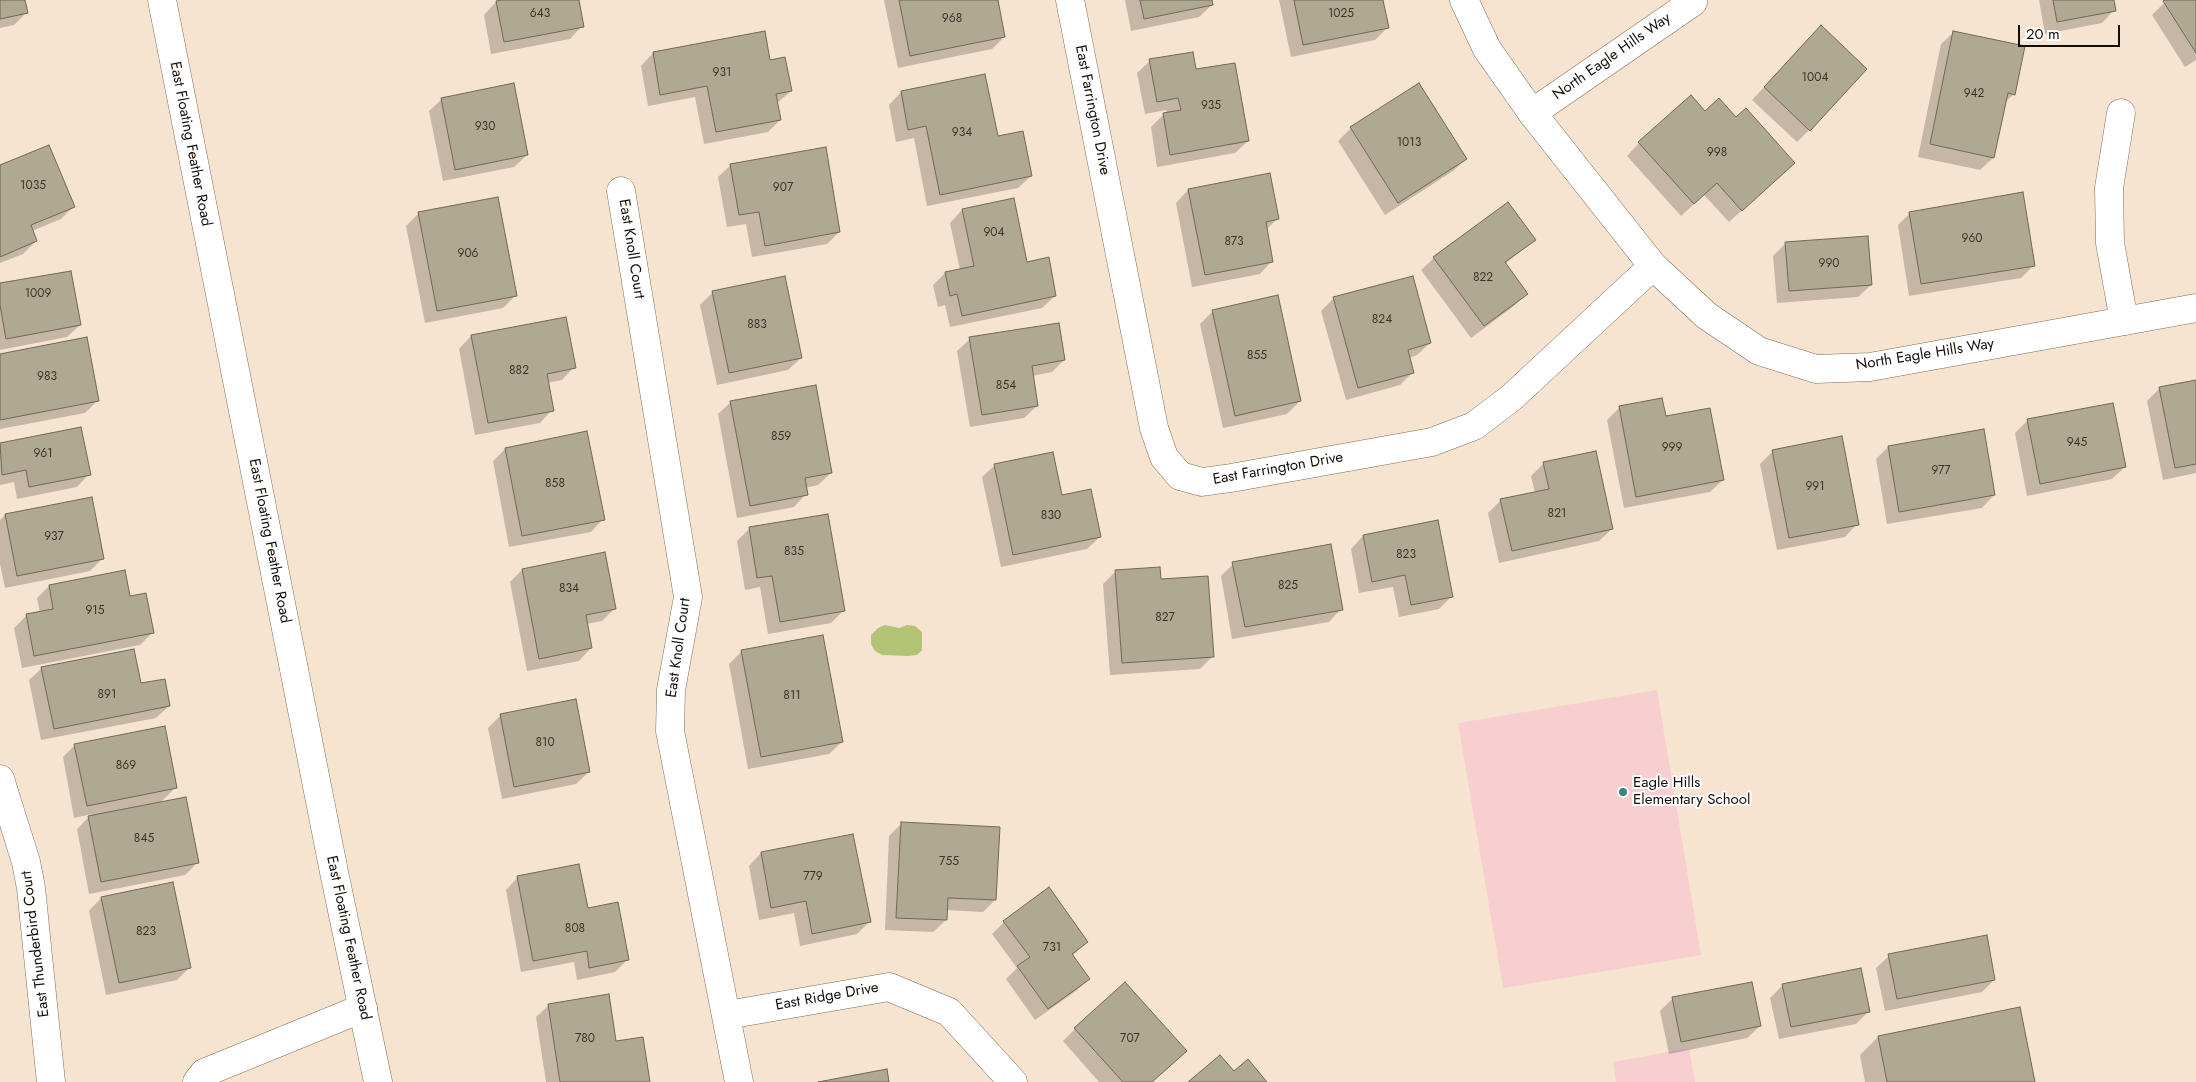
<!DOCTYPE html>
<style>
body{margin:0}
#map{position:relative;width:2196px;height:1082px;overflow:hidden;background:#f7e4d0;font-family:Jost,sans-serif}
canvas{display:block}
.scale{position:absolute;left:2018px;top:25px;width:102px;height:22px;box-sizing:border-box;border:2px solid #130d07;border-top:0;padding-left:6px;font-size:15px;line-height:18px;white-space:nowrap;color:#130d07;-webkit-text-stroke:4px #fff;paint-order:stroke}
</style>
<div id="map">
<canvas width="2196" height="1082"></canvas>
<div class="scale">20 m</div>
</div>
<script>
const ctx = document.querySelector('canvas').getContext('2d');
ctx.lineJoin = 'round';
function paint(path, color) {
  ctx.fillStyle = color;
  ctx.fill(path, 'evenodd');
}
function toPath(rows) {
  const path = new Path2D();
  for (const r of rows) {
    path.moveTo(r[0], r[1]);
    for (let i = 2; i < r.length; i += 2) path.lineTo(r[i], r[i + 1]);
  }
  return path;
}
function trace(path, color, width, dash) {
  ctx.strokeStyle = color;
  ctx.lineWidth = width;
  ctx.lineCap = dash ? 'butt' : 'round';
  ctx.setLineDash(dash || []);
  ctx.stroke(path);
}
function write(font, color, halo, rows, align = 'center') {
  ctx.font = font + ' Jost,sans-serif';
  ctx.lineWidth = 4;
  ctx.setLineDash([]);
  ctx.textBaseline = 'middle';
  ctx.strokeStyle = halo;
  ctx.fillStyle = color;
  for (const [text, x, y, turn = 0] of rows) {
    ctx.save();
    ctx.translate(x, y);
    ctx.rotate((+turn || 0) * Math.PI / 180);
    ctx.textAlign = isNaN(turn) ? turn : align;
    if (halo) ctx.strokeText(text, 0, 0);
    ctx.fillText(text, 0, 0);
    ctx.restore();
  }
}
const green = toPath([
 [1657,690,1701,955,1503,988,1458,723],
 [1689,1048,1695,1082,1616,1082,1613,1062]
]);
const water = toPath([
 [885,625,899,628,907,625,915,626,922,632,922,650,917,655,908,656,882,655,875,651,871,644,871,635,878,628]
]);
const shadow = toPath([
 [0,0,24,0,26,13,14,25,0,28],
 [507,0,577,0,582,26,570,39,491,54,484,15,496,2],
 [884,0,997,0,1004,37,992,49,898,68],
 [1125,0,1211,0,1212,5,1199,17,1131,31],
 [1279,0,1382,0,1388,27,1375,40,1291,57],
 [2039,0,2112,0,2114,10,2102,23,2045,34],
 [2167,0,2196,0,2196,60,2185,67,2152,15],
 [1954,32,2014,94,2004,103,1993,158,1980,170,1918,157,1941,44],
 [1809,40,1809,130,1797,142,1752,100],
 [653,53,769,61,791,91,777,103,780,120,768,132,704,144,695,97,648,106,641,66],
 [1150,61,1195,71,1248,141,1235,153,1157,167,1151,127,1163,115,1167,114,1166,110,1145,114,1137,73],
 [901,92,997,137,1031,176,1018,188,927,206,914,138,896,142,889,105],
 [442,99,527,155,514,167,443,181,429,111],
 [1705,113,1781,175,1729,222,1704,195,1681,216,1627,156,1639,143],
 [1351,128,1466,159,1453,171,1385,215,1338,141],
 [731,165,839,232,827,244,752,257,746,224,727,227,718,177],
 [0,167,73,207,61,219,32,231,36,241,23,254,0,263],
 [1188,190,1277,219,1266,230,1272,261,1260,274,1192,287,1176,203],
 [1013,200,1026,263,1055,296,1042,308,950,327,945,305,938,307,933,285,945,273,960,270,950,223,962,210],
 [419,213,516,295,503,308,425,323,406,226],
 [1910,213,2034,265,2021,278,1909,296,1898,225],
 [1534,240,1505,264,1527,293,1514,306,1471,338,1421,270,1434,258],
 [1786,243,1871,285,1858,297,1777,303,1773,256],
 [0,285,80,325,67,337,0,350],
 [713,292,801,358,788,370,717,385,700,305],
 [1334,298,1430,343,1417,355,1409,358,1413,372,1400,385,1346,400,1321,311],
 [1213,311,1300,401,1287,414,1223,428,1200,324],
 [565,318,574,367,562,380,547,383,552,410,540,423,475,435,459,349,471,336],
 [970,339,1064,360,1052,372,1032,376,1037,406,1024,418,970,427,957,351],
 [0,355,98,400,85,413,0,429],
 [2196,381,2196,473,2163,480,2147,401,2159,389],
 [731,402,831,473,818,485,805,488,806,494,794,507,737,518,718,414],
 [1620,407,1665,418,1723,480,1710,492,1624,508,1607,420],
 [2028,420,2125,467,2112,479,2027,496,2015,433],
 [80,428,89,474,77,487,17,499,14,482,0,485,0,444],
 [1983,430,1994,495,1982,508,1887,524,1876,459,1888,447],
 [505,449,603,519,591,532,509,547,493,461],
 [1773,451,1857,524,1845,537,1777,550,1760,464],
 [1544,463,1612,529,1599,541,1499,563,1488,513,1501,500,1535,493,1531,476],
 [995,465,1061,497,1100,537,1087,549,1001,567,982,477],
 [5,515,102,559,90,571,5,588,0,564,0,520],
 [827,515,844,610,831,623,768,634,760,587,745,590,737,541,749,529],
 [1437,522,1452,596,1439,609,1399,617,1393,587,1359,593,1351,549,1363,536],
 [1233,564,1341,609,1329,622,1232,639,1221,576],
 [522,570,615,608,602,621,586,624,591,648,579,661,527,671,510,582],
 [1115,572,1160,581,1213,656,1200,669,1110,675,1103,584],
 [49,586,129,597,153,632,140,645,22,668,14,628,27,615,40,613,37,598],
 [742,651,842,742,829,754,748,769,729,664],
 [42,668,140,685,169,706,156,718,41,740,29,680],
 [501,715,589,772,576,784,502,799,488,728],
 [75,745,175,788,160,803,197,863,185,875,89,894,77,829,92,814,74,818,63,757],
 [902,823,995,900,983,912,946,910,946,920,933,932,885,930,889,836],
 [852,836,869,922,857,934,800,946,794,913,759,920,749,866,761,853],
 [518,877,587,910,627,960,615,972,577,980,574,962,521,972,506,890],
 [101,898,190,967,177,980,106,995,89,911],
 [1004,922,1087,942,1072,956,1089,979,1076,991,1035,1020,1006,979,1017,968,992,934],
 [1889,956,1994,980,1982,992,1885,1011,1876,968],
 [1783,985,1868,1012,1856,1024,1779,1039,1770,998],
 [1673,998,1760,1026,1747,1038,1669,1054,1660,1011],
 [549,1005,615,1043,649,1082,546,1082,536,1017],
 [1075,1029,1152,1082,1099,1082,1063,1041],
 [1878,1037,2034,1082,1865,1082,1860,1055]
]);
const building = toPath([
 [0,0,25,0,28,13,0,19,0,0],
 [501,0,579,0,584,27,504,42,496,1,501,0],
 [899,0,998,0,1005,37,910,56,899,0],
 [1140,0,1212,0,1213,5,1144,19,1140,0],
 [1294,0,1383,0,1389,28,1303,45,1294,0],
 [2053,0,2114,0,2116,11,2057,22,2053,0],
 [2165,0,2196,0,2196,53,2163,1,2165,0],
 [1821,25,1867,69,1810,131,1764,87,1821,25],
 [765,31,770,60,785,57,792,91,776,94,781,120,716,132,707,86,660,95,653,52,765,31],
 [1953,31,2025,46,2015,95,2008,93,1994,158,1930,144,1953,31],
 [1193,52,1196,69,1235,63,1249,141,1170,155,1163,113,1181,110,1178,98,1157,102,1149,59,1193,52],
 [985,74,998,136,1023,131,1032,176,940,195,926,126,908,130,901,91,985,74],
 [514,83,528,155,455,170,441,98,514,83],
 [1419,83,1467,159,1398,203,1350,127,1419,83],
 [1691,95,1705,111,1719,98,1736,117,1746,108,1795,163,1742,211,1717,183,1694,204,1638,142,1691,95],
 [49,145,75,207,31,225,37,241,0,257,0,165,49,145],
 [826,147,840,232,765,246,759,212,739,215,730,164,826,147],
 [1270,173,1279,219,1266,222,1273,262,1205,275,1188,189,1270,173],
 [2023,192,2035,266,1921,284,1909,212,2023,192],
 [498,197,517,296,437,311,418,212,498,197],
 [1014,198,1027,262,1049,257,1056,296,962,316,957,294,950,296,945,272,974,266,962,209,1014,198],
 [1508,202,1536,240,1505,262,1528,294,1484,326,1433,257,1508,202],
 [1868,236,1872,285,1789,291,1785,242,1868,236],
 [71,271,81,325,6,339,0,305,0,283,71,271],
 [785,276,802,358,729,373,712,291,785,276],
 [1413,276,1431,343,1408,350,1414,373,1358,388,1333,297,1413,276],
 [1278,295,1301,401,1235,416,1212,310,1278,295],
 [566,317,576,368,547,374,554,411,488,423,471,335,566,317],
 [1059,323,1065,360,1032,366,1038,406,982,415,969,337,1059,323],
 [87,337,99,401,0,420,0,354,87,337],
 [2196,380,2196,464,2175,468,2159,387,2196,380],
 [816,385,832,473,805,478,808,495,750,506,730,401,816,385],
 [1662,398,1666,416,1710,408,1724,480,1636,497,1619,406,1662,398],
 [2113,403,2126,467,2040,484,2027,419,2113,403],
 [81,427,91,475,29,487,26,470,2,475,0,443,81,427],
 [1984,429,1995,495,1899,512,1888,446,1984,429],
 [587,431,605,520,522,536,505,448,587,431],
 [1842,436,1859,525,1789,538,1772,450,1842,436],
 [1596,451,1613,529,1512,551,1500,499,1549,489,1543,462,1596,451],
 [1053,452,1062,495,1091,489,1101,537,1013,555,994,464,1053,452],
 [92,497,104,559,17,576,5,514,92,497],
 [828,514,845,611,780,622,772,576,757,578,749,527,828,514],
 [1438,520,1453,597,1411,605,1405,575,1372,582,1363,535,1438,520],
 [1331,544,1343,610,1245,627,1232,562,1331,544],
 [605,552,616,609,586,615,592,648,539,659,522,569,605,552],
 [1160,567,1161,579,1208,576,1214,657,1122,663,1115,570,1160,567],
 [125,570,130,596,146,593,154,633,34,656,26,614,53,609,49,585,125,570],
 [823,635,843,742,761,757,741,650,823,635],
 [134,649,141,683,165,679,170,706,54,729,41,667,134,649],
 [576,699,590,772,514,787,500,714,576,699],
 [165,726,177,788,87,806,74,744,165,726],
 [186,797,199,863,101,882,88,816,186,797],
 [901,822,1000,827,996,900,948,898,947,920,896,918,901,822],
 [853,834,871,922,812,934,806,901,771,908,761,852,853,834],
 [579,864,588,908,618,902,629,960,589,968,587,951,533,961,517,876,579,864],
 [173,882,191,968,119,983,101,897,173,882],
 [1049,887,1088,942,1072,954,1090,979,1048,1009,1017,966,1030,957,1003,921,1049,887],
 [1987,935,1995,980,1897,999,1888,954,1987,935],
 [1861,968,1870,1012,1791,1027,1782,984,1861,968],
 [1125,982,1187,1051,1152,1082,1123,1082,1074,1028,1125,982],
 [1752,982,1761,1026,1681,1042,1672,997,1752,982],
 [609,994,616,1041,643,1037,650,1082,560,1082,548,1004,609,994],
 [2020,1007,2035,1082,1887,1082,1878,1036,2020,1007],
 [1220,1055,1234,1071,1248,1059,1267,1082,1188,1082,1220,1055],
 [887,1069,889,1082,818,1082,887,1069]
]);
const minor = toPath([
 [1070,0,1154,428,1164,457,1180,476,1202,482,1231,478,1432,442,1474,426,1511,398,1653,266],
 [1532,113,1693,2],
 [2121,113,2109,188,2110,243,2124,321],
 [621,191,688,597,671,690,670,731,739,1082],
 [0,779,26,862,31,888,51,1082],
 [727,1015,889,987,949,1012,1013,1082],
 [197,1082,204,1073,363,1008]
]);
const tertiary = toPath([
 [1464,0,1487,49,1532,113,1653,266,1707,316,1759,351,1816,369,1870,367,2196,308]
]);
const secondary = toPath([
 [162,0,334,872,378,1082]
]);
const markers = [
 [1623,792,5,"#3b8484"]
];
const numberNames = [
 ["643",540,14],
 ["1025",1341,14],
 ["968",952,19],
 ["931",722,73],
 ["1004",1815,78],
 ["942",1974,94],
 ["935",1211,106],
 ["930",485,127],
 ["934",962,133],
 ["1013",1409,143],
 ["998",1717,153],
 ["1035",33,186],
 ["907",783,188],
 ["904",994,233],
 ["960",1972,239],
 ["873",1234,242],
 ["906",468,254],
 ["990",1829,264],
 ["822",1483,278],
 ["1009",38,294],
 ["824",1382,320],
 ["883",757,325],
 ["855",1257,356],
 ["882",519,371],
 ["983",47,377],
 ["854",1006,386],
 ["859",781,437],
 ["945",2077,443],
 ["999",1672,448],
 ["961",43,454],
 ["977",1941,471],
 ["858",555,484],
 ["991",1815,487],
 ["821",1557,514],
 ["830",1051,516],
 ["937",54,537],
 ["835",794,552],
 ["823",1406,555],
 ["825",1288,586],
 ["834",569,589],
 ["915",95,611],
 ["827",1165,618],
 ["891",107,695],
 ["811",792,696],
 ["810",545,743],
 ["869",126,766],
 ["845",144,839],
 ["755",949,862],
 ["779",813,877],
 ["808",575,929],
 ["823",146,932],
 ["731",1052,948],
 ["780",585,1039],
 ["707",1130,1039]
];
const streetNames = [
 ["North Eagle Hills Way",1612,57,-35],
 ["East Farrington Drive",1092,110,79],
 ["East Floating Feather Road",190,144,79],
 ["East Knoll Court",631,249,81],
 ["North Eagle Hills Way",1925,355,-9],
 ["East Farrington Drive",1278,469,-10],
 ["East Floating Feather Road",269,541,79],
 ["East Knoll Court",679,648,-82],
 ["East Floating Feather Road",348,938,78],
 ["East Thunderbird Court",36,944,-97],
 ["East Ridge Drive",827,997,-10]
];
const poiNames = [
 ["Eagle Hills",1633,783],
 ["Elementary School",1633,800]
];
paint(green, '#f7cfd0');
paint(water, '#b3c477');
paint(shadow, '#0003');
paint(building, '#b0a991');
trace(building, '#6f6852', 1);
trace(minor, '#7d6c5b', 29);
trace(tertiary, '#7d6c5b', 29);
trace(secondary, '#7d6c5b', 29);
trace(minor, '#fff', 28);
trace(tertiary, '#fff', 28);
trace(secondary, '#fff', 28);
for (const [x, y, r, color] of markers) {
  const dot = new Path2D();
  dot.arc(x, y, r, 0, 2 * Math.PI);
  ctx.fillStyle = color;
  ctx.fill(dot);
  trace(dot, '#fff', 2);
}
write('12px', '#3a342a', null, numberNames);
write('15px', '#130d07', '#fff', streetNames);
write('15px', '#130d07', '#fff', poiNames, 'left');
</script>
